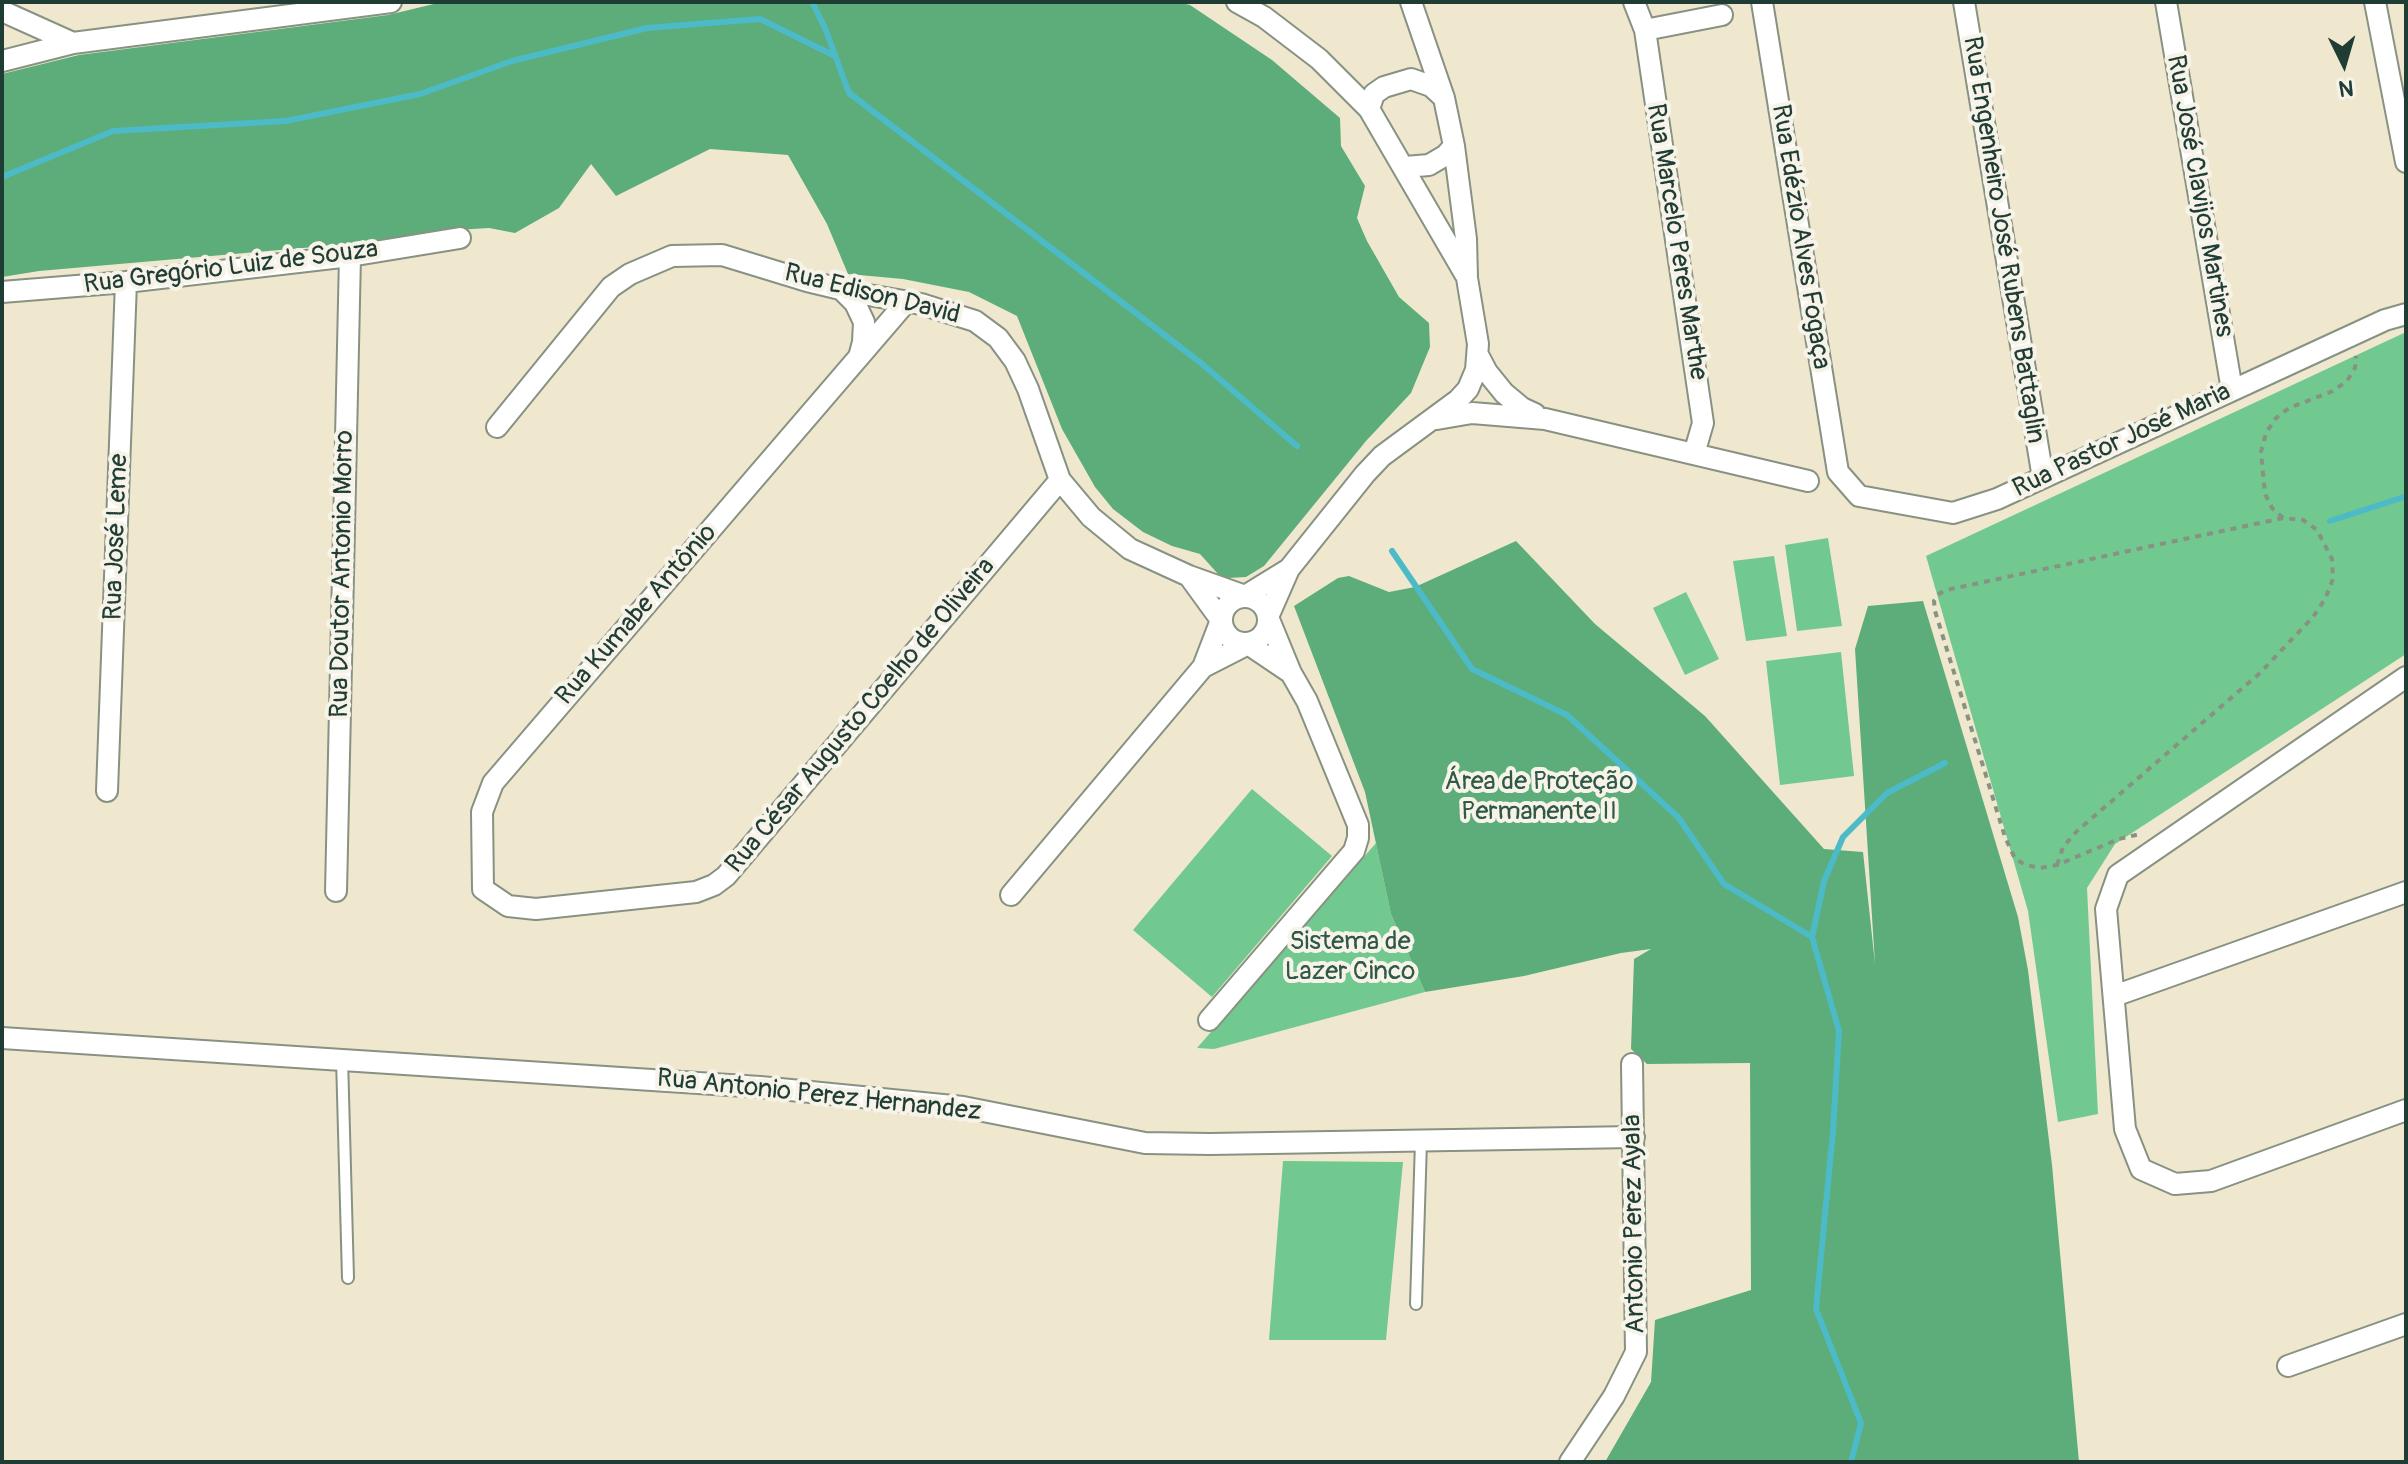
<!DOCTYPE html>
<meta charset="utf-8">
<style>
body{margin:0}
#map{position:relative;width:2408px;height:1464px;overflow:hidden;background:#efe8cf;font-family:Pangolin,sans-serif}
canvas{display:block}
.frame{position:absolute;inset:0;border:4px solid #1f3d34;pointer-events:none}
.north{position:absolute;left:2304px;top:24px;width:80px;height:80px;-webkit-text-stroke:6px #f7f3e8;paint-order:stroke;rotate:175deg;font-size:22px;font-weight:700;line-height:32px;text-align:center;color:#1f3d34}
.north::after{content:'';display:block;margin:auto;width:28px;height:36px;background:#1f3d34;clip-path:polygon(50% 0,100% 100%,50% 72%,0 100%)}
</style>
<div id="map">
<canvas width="2408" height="1464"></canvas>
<div class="frame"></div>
<div class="north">N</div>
</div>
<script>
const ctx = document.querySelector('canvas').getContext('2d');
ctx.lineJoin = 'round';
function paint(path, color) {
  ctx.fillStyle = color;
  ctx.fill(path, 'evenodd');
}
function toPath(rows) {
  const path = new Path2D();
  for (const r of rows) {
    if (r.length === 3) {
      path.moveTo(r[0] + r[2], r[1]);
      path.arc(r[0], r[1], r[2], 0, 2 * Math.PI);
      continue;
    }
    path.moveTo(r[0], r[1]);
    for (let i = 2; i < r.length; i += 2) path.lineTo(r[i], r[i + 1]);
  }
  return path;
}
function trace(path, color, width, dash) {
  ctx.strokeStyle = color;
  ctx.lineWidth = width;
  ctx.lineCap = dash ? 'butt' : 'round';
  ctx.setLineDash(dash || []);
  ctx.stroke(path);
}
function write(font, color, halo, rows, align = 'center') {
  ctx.font = font + ' Pangolin,sans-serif';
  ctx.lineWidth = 8;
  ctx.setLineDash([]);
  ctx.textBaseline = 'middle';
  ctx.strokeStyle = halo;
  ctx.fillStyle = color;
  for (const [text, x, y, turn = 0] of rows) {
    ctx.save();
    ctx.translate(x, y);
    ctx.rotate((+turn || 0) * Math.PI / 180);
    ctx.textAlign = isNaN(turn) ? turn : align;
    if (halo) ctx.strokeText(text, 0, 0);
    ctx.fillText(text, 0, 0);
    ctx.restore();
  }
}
const green = toPath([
 [2406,332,2406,654,2115,844,2087,888,2098,1114,2058,1122,2028,911,1926,556],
 [1828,538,1842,626,1797,631,1785,545],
 [1774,556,1787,636,1746,641,1733,561],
 [1686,592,1719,659,1685,675,1653,608],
 [1841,652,1854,776,1780,785,1766,661],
 [1252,789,1332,856,1212,997,1133,930],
 [1376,843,1391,914,1425,992,1214,1049,1197,1048],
 [1283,1161,1403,1162,1386,1340,1269,1340]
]);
const forest = toPath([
 [442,2,1177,2,1190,5,1272,60,1340,118,1341,146,1365,186,1357,218,1367,241,1399,297,1429,323,1430,347,1411,393,1366,441,1264,566,1246,577,1228,578,1218,574,1200,554,1172,546,1143,532,1113,509,1095,487,1062,429,1017,316,969,292,903,279,848,274,827,224,788,155,710,149,616,196,591,164,559,208,515,233,489,228,455,230,337,245,39,271,2,277,2,74,79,55,388,15],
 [1516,541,1595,624,1705,716,1824,849,1863,852,1875,964,1855,649,1868,606,1923,601,2018,917,2028,970,2052,1165,2079,1462,1605,1462,1651,1382,1655,1320,1751,1290,1750,1063,1647,1064,1631,1049,1634,959,1651,949,1621,953,1524,976,1425,992,1391,914,1365,792,1294,606,1338,578,1349,576,1389,592,1415,587]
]);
const stream = toPath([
 [812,2,825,28,849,93,1201,363,1297,446],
 [2,177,113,131,286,121,420,94,512,61,647,28,760,19,835,56],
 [2330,521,2404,497],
 [1392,551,1472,669,1567,715,1678,817,1724,884,1812,937,1839,1031,1833,1131,1816,1309,1861,1423,1851,1462],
 [1812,937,1824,881,1843,837,1887,793,1945,763]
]);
const path = toPath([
 [2283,518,2272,508,2265,494,2261,452,2266,433,2276,418,2289,408,2333,391,2347,381,2355,368,2356,356],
 [2057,865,2063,847,2077,831,2260,673,2313,617,2325,599,2333,579,2332,559,2317,530,2303,520,2283,518,1951,589,1940,593,1934,601,1935,611,2005,837,2015,859,2026,865,2040,868,2057,865,2119,839,2140,834]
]);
const service = toPath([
 [342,1058,348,1278],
 [1416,1304,1421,1141]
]);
const minor = toPath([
 [1237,2,1264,17,1319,59,1369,109,1465,274],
 [1634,2,1645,30,1703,423,1694,454],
 [1762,2,1838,472,1859,496,1953,513,1997,499,2385,320,2406,314],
 [1964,2,2043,478],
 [2166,2,2232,390],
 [2375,2,2406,162],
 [2,11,73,43],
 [1645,30,1722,15],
 [2,61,73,43,391,2],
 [1369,109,1374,94,1384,87,1411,79,1431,86,1444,98],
 [1405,167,1429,165,1446,155,1454,146],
 [842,290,855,303,864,322,863,342,859,357],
 [2,292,126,282,350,256,460,238],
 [907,301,493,783,482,812,483,889,508,906,536,909,696,892,714,885,726,876,1060,480],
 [1478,355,1487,372,1504,393,1522,408,1535,414],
 [1437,419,1472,413,1545,419,1808,481],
 [497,427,611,287,630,274,672,256,722,255,807,281,857,293,921,304,975,321,998,338,1015,361,1028,389,1060,480,1091,517,1130,549,1189,576,1245,596,1289,569],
 [1245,620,23],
 [1203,667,1248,644,1291,673],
 [2406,677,2118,875,2106,909,2125,1129,2141,1169,2175,1184,2211,1181,2406,1110],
 [107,791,126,282],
 [336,891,350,256],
 [1011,895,1203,667,1221,620,1189,576],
 [2114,996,2406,892],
 [1209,1020,1354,851,1358,838,1358,825,1307,701,1291,673,1268,617,1289,569,1365,474,1382,456,1458,400,1468,389,1476,370,1478,344,1467,278,1466,239,1454,146,1444,98,1411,2],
 [2,1038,760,1087,963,1107,1145,1143,1210,1144,1634,1137],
 [2288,1366,2406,1324],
 [1570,1462,1614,1396,1636,1352,1632,1064]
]);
const streetNames = [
 ["Rua José Clavijos Martines",2199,196,80],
 ["Rua Edézio Alves Fogaça",1800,237,81],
 ["Rua Engenheiro José Rubens Battaglin",2003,240,81],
 ["Rua Marcelo Peres Marthe",1676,242,81],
 ["Rua Gregório Luiz de Souza",231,268,-7],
 ["Rua Edison David",872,295,14],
 ["Rua Pastor José Maria",2122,441,-25],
 ["Rua José Leme",117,537,-88],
 ["Rua Doutor Antonio Morro",343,574,-89],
 ["Rua Kumabe Antônio",637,615,-49],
 ["Rua César Augusto Coelho de Oliveira",861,716,-50],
 ["Rua Antonio Perez Hernandez",819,1096,6],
 ["Antonio Perez Ayala",1635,1224,-91]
];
const parkNames = [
 ["Área de Proteção",1539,782],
 ["Permanente II",1539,812],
 ["Sistema de",1350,942],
 ["Lazer Cinco",1350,972]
];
paint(green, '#71c98f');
paint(forest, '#5cad7a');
trace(stream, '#4dbac7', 6);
trace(service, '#879282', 14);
trace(minor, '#879282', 24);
trace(path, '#879282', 4, [6, 6]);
trace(service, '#fff', 10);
trace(minor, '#fff', 20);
write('26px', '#1f3d34', '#f7f3e8', streetNames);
write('26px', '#2f5946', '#f7f3e8', parkNames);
</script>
